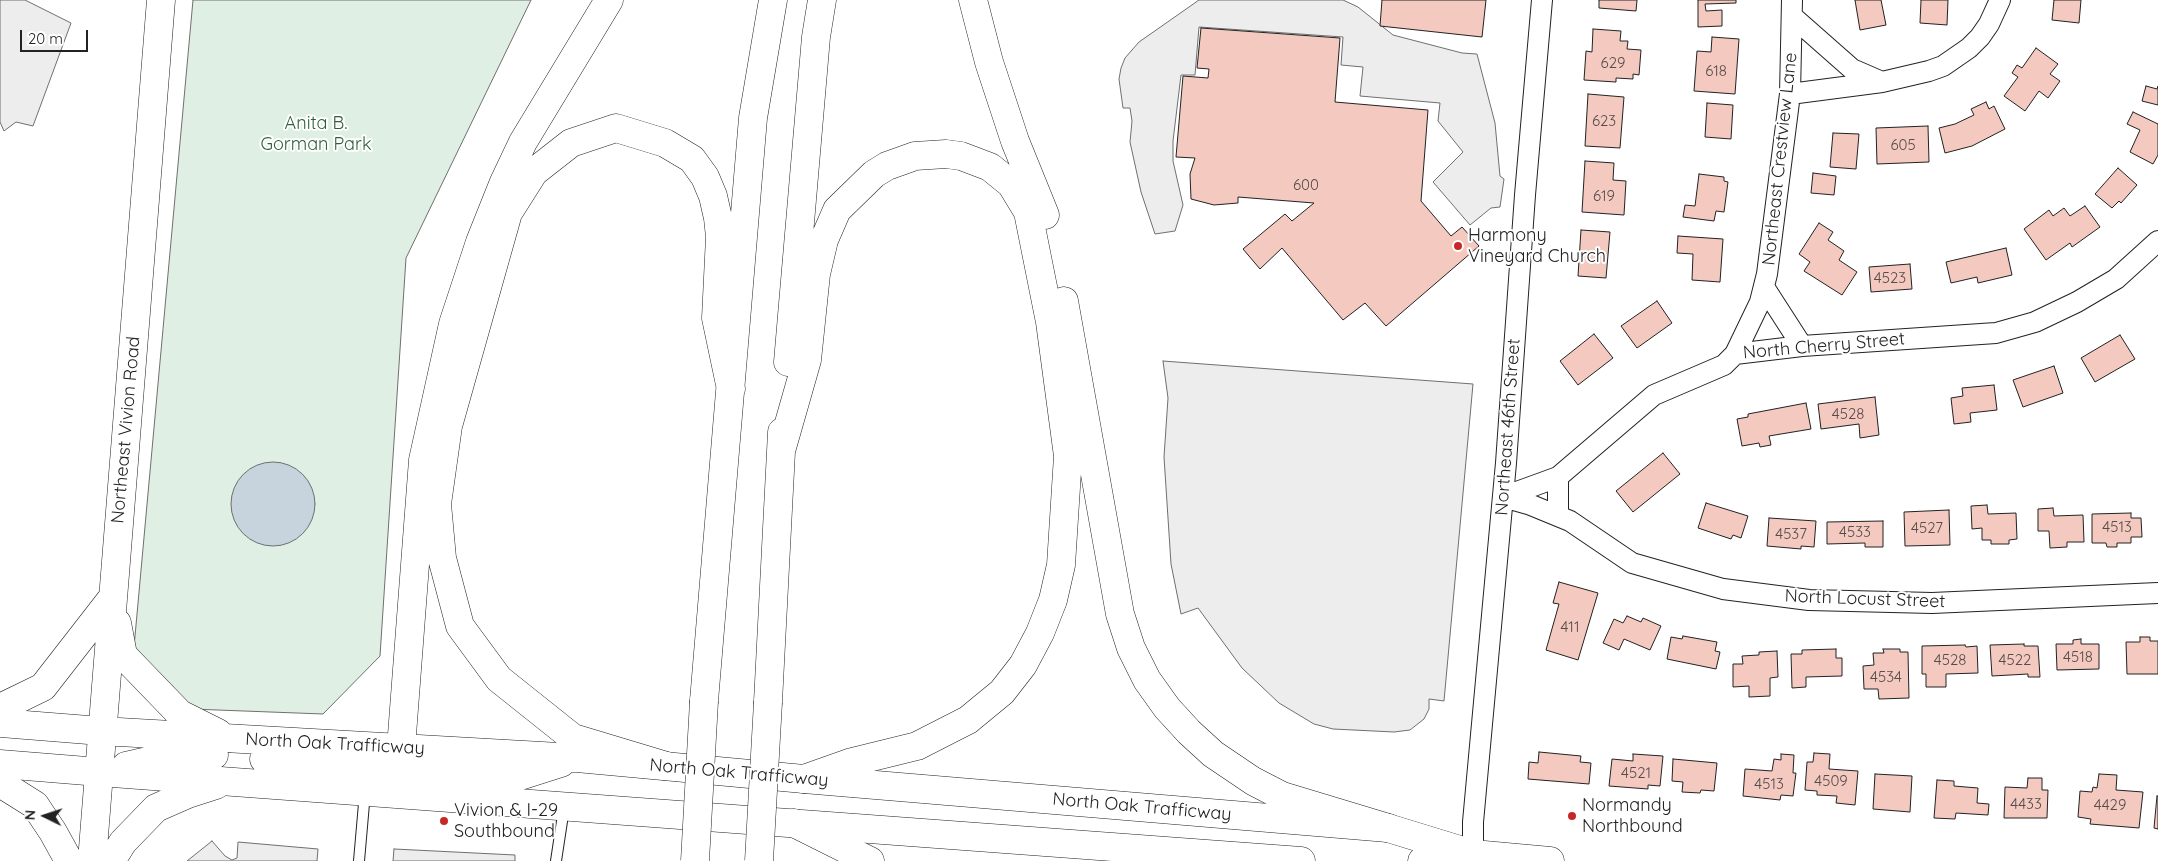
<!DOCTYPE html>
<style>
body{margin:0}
#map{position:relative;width:2158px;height:861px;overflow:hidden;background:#fff;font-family:Quicksand,sans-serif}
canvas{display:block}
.north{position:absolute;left:20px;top:791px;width:50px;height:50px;-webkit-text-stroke:4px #fff;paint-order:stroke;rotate:274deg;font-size:14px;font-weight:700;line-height:20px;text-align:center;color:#222}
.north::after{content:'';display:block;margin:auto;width:18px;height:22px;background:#222;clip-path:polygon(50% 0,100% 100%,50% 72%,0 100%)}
.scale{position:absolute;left:20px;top:30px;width:68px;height:22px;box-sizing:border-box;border:2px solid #222;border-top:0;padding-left:6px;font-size:15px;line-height:18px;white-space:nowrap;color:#222;-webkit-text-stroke:4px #fff;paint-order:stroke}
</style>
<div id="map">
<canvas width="2158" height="861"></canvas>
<div class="north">N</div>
<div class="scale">20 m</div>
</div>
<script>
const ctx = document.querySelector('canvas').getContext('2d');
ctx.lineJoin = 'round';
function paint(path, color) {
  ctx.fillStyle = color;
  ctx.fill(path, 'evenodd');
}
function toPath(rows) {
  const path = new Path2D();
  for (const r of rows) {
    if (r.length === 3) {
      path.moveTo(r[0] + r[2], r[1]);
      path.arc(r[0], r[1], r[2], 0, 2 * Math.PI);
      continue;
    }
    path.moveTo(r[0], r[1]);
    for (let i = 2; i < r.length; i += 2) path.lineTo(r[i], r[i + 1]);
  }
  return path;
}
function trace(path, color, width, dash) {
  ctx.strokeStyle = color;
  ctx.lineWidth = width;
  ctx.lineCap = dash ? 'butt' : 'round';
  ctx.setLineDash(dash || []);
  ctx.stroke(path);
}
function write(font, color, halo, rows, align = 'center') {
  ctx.font = font + ' Quicksand,sans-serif';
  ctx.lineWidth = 4;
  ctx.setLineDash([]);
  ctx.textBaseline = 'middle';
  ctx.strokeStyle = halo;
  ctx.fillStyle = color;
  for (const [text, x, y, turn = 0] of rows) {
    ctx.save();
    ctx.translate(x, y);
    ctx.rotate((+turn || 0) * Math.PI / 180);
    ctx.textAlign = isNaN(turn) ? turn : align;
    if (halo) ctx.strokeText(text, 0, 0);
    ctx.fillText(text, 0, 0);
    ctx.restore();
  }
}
const green = toPath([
 [193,0,531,0,406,258,380,656,323,714,191,709,133,658,193,0]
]);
const parking = toPath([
 [0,0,25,0,71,23,33,126,16,122,4,131,0,122,0,0],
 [1199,0,1343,0,1358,7,1393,35,1462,53,1477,54,1495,123,1500,176,1504,179,1500,207,1491,208,1470,225,1433,182,1463,152,1438,121,1440,103,1360,96,1363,67,1341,65,1343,37,1199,27,1195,75,1181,75,1173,141,1173,161,1183,205,1175,231,1155,234,1141,192,1130,142,1132,121,1130,108,1123,108,1119,79,1121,68,1125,58,1139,42,1199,0],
 [1163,361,1473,384,1444,701,1429,699,1429,709,1424,719,1410,730,1394,732,1333,729,1314,724,1279,703,1242,668,1198,608,1181,614,1171,564,1164,457,1168,398,1163,361],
 [212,841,225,856,232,860,237,858,238,842,318,849,317,861,187,861,212,841],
 [394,849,515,855,515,861,393,861,394,849]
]);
const water = toPath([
 [273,504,42]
]);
const building = toPath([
 [1382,0,1486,0,1482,37,1380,26,1382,0],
 [1599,0,1637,0,1636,11,1599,8,1599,0],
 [1698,0,1736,0,1736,3,1705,4,1706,11,1722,10,1722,26,1698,27,1698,0],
 [1855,0,1881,0,1886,25,1860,30,1855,0],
 [1921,0,1948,0,1947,25,1920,23,1921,0],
 [2054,0,2081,0,2079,23,2052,20,2054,0],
 [1201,28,1340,38,1335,102,1428,110,1421,201,1451,236,1462,227,1479,246,1386,326,1365,303,1343,320,1282,248,1260,269,1243,249,1285,214,1292,221,1314,203,1238,197,1238,203,1214,205,1191,199,1190,174,1195,158,1176,157,1183,76,1208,78,1209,69,1197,68,1201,28],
 [1593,29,1621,31,1620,41,1628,41,1627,49,1641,50,1639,75,1633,74,1633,79,1616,78,1616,82,1584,80,1586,51,1592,52,1593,29],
 [1712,37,1739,39,1735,94,1694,91,1697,51,1711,52,1712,37],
 [2036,48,2058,64,2050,74,2060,81,2048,98,2039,91,2025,111,2004,96,2018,77,2012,73,2017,65,2022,68,2036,48],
 [2146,86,2157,89,2158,86,2158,105,2142,101,2146,86],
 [1588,94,1624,97,1620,148,1585,146,1588,94],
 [1986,102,1989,109,1994,106,2005,129,1972,146,1945,153,1939,128,1955,124,1974,115,1971,109,1986,102],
 [1707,103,1733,105,1731,139,1705,137,1707,103],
 [2133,112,2158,124,2158,155,2153,164,2130,152,2140,130,2127,124,2133,112],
 [1928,126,1929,162,1877,164,1876,128,1928,126],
 [1833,133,1859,134,1856,169,1830,167,1833,133],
 [1585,161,1614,163,1613,180,1626,181,1624,215,1582,212,1585,161],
 [2118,168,2137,185,2121,203,2119,201,2112,208,2095,194,2118,168],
 [1813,173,1836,176,1834,195,1811,193,1813,173],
 [1699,174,1724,177,1724,181,1728,182,1724,212,1716,211,1714,221,1683,217,1685,205,1695,206,1699,174],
 [2085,206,2100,227,2072,247,2070,243,2046,260,2024,229,2049,210,2053,216,2064,208,2070,216,2085,206],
 [1819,223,1833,232,1828,240,1844,251,1839,260,1857,272,1842,295,1804,271,1810,262,1799,254,1819,223],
 [1581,230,1610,232,1606,278,1578,276,1581,230],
 [1678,236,1723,239,1720,282,1692,280,1693,254,1677,253,1678,236],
 [2006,248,2012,275,1978,283,1977,277,1951,283,1946,262,2006,248],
 [1910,264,1912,289,1871,292,1869,267,1910,264],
 [1657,301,1672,323,1637,348,1621,326,1657,301],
 [1594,334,1613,358,1578,385,1560,361,1594,334],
 [2120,335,2135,359,2095,382,2081,358,2120,335],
 [2054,366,2063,393,2023,407,2013,380,2054,366],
 [1994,385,1997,410,1970,413,1971,422,1954,424,1951,398,1963,396,1962,388,1994,385],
 [1875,397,1879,435,1860,438,1859,424,1821,429,1818,404,1875,397],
 [1806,403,1811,429,1769,436,1771,445,1760,447,1759,443,1742,446,1737,419,1748,417,1748,414,1806,403],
 [1663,453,1680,474,1633,512,1616,491,1663,453],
 [1706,503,1748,516,1741,538,1733,535,1731,539,1698,528,1706,503],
 [1987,505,1988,514,2016,513,2017,539,2009,540,2009,544,1991,544,1991,540,1982,540,1982,528,1972,529,1971,506,1987,505],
 [2053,508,2054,516,2083,515,2084,542,2067,542,2067,547,2050,548,2049,531,2038,531,2038,509,2053,508],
 [1949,510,1950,545,1905,546,1904,512,1949,510],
 [2131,513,2131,518,2141,518,2142,537,2131,537,2131,543,2117,543,2117,547,2107,547,2106,543,2092,543,2092,514,2131,513],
 [1769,518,1816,521,1814,547,1801,546,1801,549,1767,546,1769,518],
 [1883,521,1883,547,1865,547,1865,543,1827,544,1827,522,1883,521],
 [1559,582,1598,593,1578,660,1546,650,1559,604,1553,603,1559,582],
 [1627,616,1641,622,1643,618,1661,626,1650,650,1624,639,1619,650,1603,643,1614,619,1623,623,1627,616],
 [1683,636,1717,642,1715,651,1720,652,1716,669,1667,659,1671,637,1682,639,1683,636],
 [2140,637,2150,637,2150,641,2158,641,2158,674,2127,674,2126,642,2140,642,2140,637],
 [2081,639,2081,644,2099,644,2099,669,2057,670,2056,644,2073,644,2073,640,2081,639],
 [2024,644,2024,646,2038,646,2040,677,2028,677,2028,674,1992,676,1990,645,2024,644],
 [1965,645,1966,647,1977,646,1978,673,1946,674,1946,687,1926,687,1926,674,1922,674,1922,646,1965,645],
 [1836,649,1836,658,1842,658,1842,676,1806,677,1806,687,1792,688,1791,654,1802,654,1802,650,1836,649],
 [1883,649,1900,649,1900,652,1908,652,1909,698,1879,699,1878,689,1864,689,1863,666,1874,665,1873,653,1884,653,1883,649],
 [1777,651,1778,677,1770,678,1770,696,1749,697,1749,686,1733,687,1733,664,1743,664,1742,656,1759,655,1759,652,1777,651],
 [1539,752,1581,756,1580,762,1591,763,1589,784,1528,779,1529,762,1538,763,1539,752],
 [1814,753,1830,754,1829,769,1858,771,1855,805,1836,803,1837,796,1817,795,1817,791,1805,790,1807,762,1813,762,1814,753],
 [1633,754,1663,756,1660,786,1648,785,1648,789,1609,786,1612,759,1633,761,1633,754],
 [1781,754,1794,755,1793,773,1796,773,1793,796,1781,795,1780,800,1743,796,1745,769,1772,771,1774,759,1781,760,1781,754],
 [1673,759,1717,763,1714,791,1701,790,1700,793,1682,792,1683,782,1672,781,1673,759],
 [1875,774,1912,776,1910,812,1873,809,1875,774],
 [2099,774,2117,775,2116,790,2143,792,2139,828,2090,824,2091,819,2078,817,2080,791,2092,792,2093,787,2097,788,2099,774],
 [2028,778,2042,778,2042,790,2048,790,2047,818,2004,818,2005,787,2027,788,2028,778],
 [1937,780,1954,781,1954,786,1978,788,1977,803,1989,804,1988,815,1956,813,1955,819,1934,818,1937,780],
 [2157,796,2158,796,2158,829,2154,828,2157,796]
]);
const service = toPath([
 [359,861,365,792],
 [556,861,564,808]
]);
const minor = toPath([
 [1793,17,1852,69,1882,82],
 [1790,94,1882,82,1929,71,1943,66,1969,48,1980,37,1989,24,2000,0],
 [1764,287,1802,346],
 [1735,354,1760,302,1767,274,1790,94,1792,0],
 [1503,497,1558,477,1654,395,1724,365,1735,354,1802,346,1996,333,2035,322,2077,302,2116,279,2158,241],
 [1503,497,1531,505,1570,521,1632,563,1723,589,1809,600,1932,603,2158,593],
 [1558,516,1558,477],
 [1473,854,1473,822,1506,463,1525,195,1542,0]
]);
const secondary = toPath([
 [0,723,101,731],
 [0,764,99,772]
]);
const primary = toPath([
 [117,623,123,655,180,714,218,733],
 [0,708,43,687,113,597],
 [101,731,577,758,804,779,1388,828,1473,854,1550,861],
 [264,759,517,777,561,763],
 [126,766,184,753,214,755],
 [99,772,1301,861],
 [0,783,35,805,53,832,69,861],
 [92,861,161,0],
 [111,861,123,842,156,808,188,794,216,785],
 [1422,861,1464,855]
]);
const motorway = toPath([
 [973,0,989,62,1015,141,1045,215],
 [1064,301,1120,614,1131,648,1147,680,1167,708,1189,732,1213,754,1253,781,1282,796,1388,828],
 [788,362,816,37,822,0],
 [781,451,807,360,816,274,824,240,837,210,874,174,887,166,915,156,946,154,961,156,990,167,1011,184,1028,212,1050,322,1068,456,1061,565,1053,600,1040,633,1023,665,1002,692,968,720,917,746,852,762,804,779],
 [704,701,753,118,773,0],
 [768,702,782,432],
 [401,748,423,460,453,324,480,242,504,182,523,142,609,0],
 [666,766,573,738,499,679,460,626,442,558,437,504,448,426,508,213,534,172,571,143,616,128,665,143,692,159,705,177,713,196,718,218,720,237,716,318,731,389],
 [794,823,870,861]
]);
const motorwayBridge = toPath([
 [695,861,704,701],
 [759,861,768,702]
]);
const markers = [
 [1458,246,5,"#c62828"],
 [1572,816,5,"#c62828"],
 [444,821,5,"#c62828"]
];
const numberNames = [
 ["629",1613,63],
 ["618",1716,71],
 ["623",1604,121],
 ["605",1903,145],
 ["600",1306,185],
 ["619",1604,196],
 ["4523",1890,278],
 ["4528",1848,414],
 ["4513",2117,527],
 ["4527",1927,528],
 ["4533",1855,532],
 ["4537",1791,534],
 ["411",1570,627],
 ["4518",2078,657],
 ["4528",1950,660],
 ["4522",2015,660],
 ["4534",1886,677],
 ["4521",1636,773],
 ["4509",1831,781],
 ["4513",1769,784],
 ["4433",2026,804],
 ["4429",2110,805]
];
const parkNames = [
 ["Anita B.",316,124],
 ["Gorman Park",316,145]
];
const streetNames = [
 ["Northeast Crestview Lane",1780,159,-84],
 ["North Cherry Street",1824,346,-5],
 ["Northeast 46th Street",1508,427,-86],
 ["Northeast Vivion Road",126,430,-85],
 ["North Locust Street",1865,599,2],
 ["North Oak Trafficway",335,744,3],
 ["North Oak Trafficway",739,773,5],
 ["North Oak Trafficway",1142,807,5]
];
const poiNames = [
 ["Harmony",1468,236],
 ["Vineyard Church",1468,257],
 ["Normandy",1582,806],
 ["Northbound",1582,827],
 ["Vivion & I-29",454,811],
 ["Southbound",454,832]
];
paint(green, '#e0efe3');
trace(green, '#6f6f6f', 1);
paint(parking, '#ededed');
trace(parking, '#6f6f6f', 1);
paint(water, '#c7d3dd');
trace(water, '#6f6f6f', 1);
paint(building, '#f3c9c0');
trace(building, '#222', 1);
trace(service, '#222', 12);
trace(minor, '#222', 22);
trace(secondary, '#222', 29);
trace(primary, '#222', 29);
trace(motorway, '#222', 29);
trace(service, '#fff', 10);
trace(minor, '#fff', 20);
trace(secondary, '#fff', 28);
trace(primary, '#fff', 28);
trace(motorway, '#fff', 28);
trace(motorwayBridge, '#222', 29, []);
trace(motorwayBridge, '#fff', 28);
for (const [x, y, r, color] of markers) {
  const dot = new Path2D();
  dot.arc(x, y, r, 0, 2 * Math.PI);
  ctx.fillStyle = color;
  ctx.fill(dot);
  trace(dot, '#fff', 2);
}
write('15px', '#564c4a', null, numberNames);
write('18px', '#2f5e38', '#fff', parkNames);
write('18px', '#222', '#fff', streetNames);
write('18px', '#222', '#fff', poiNames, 'left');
</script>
